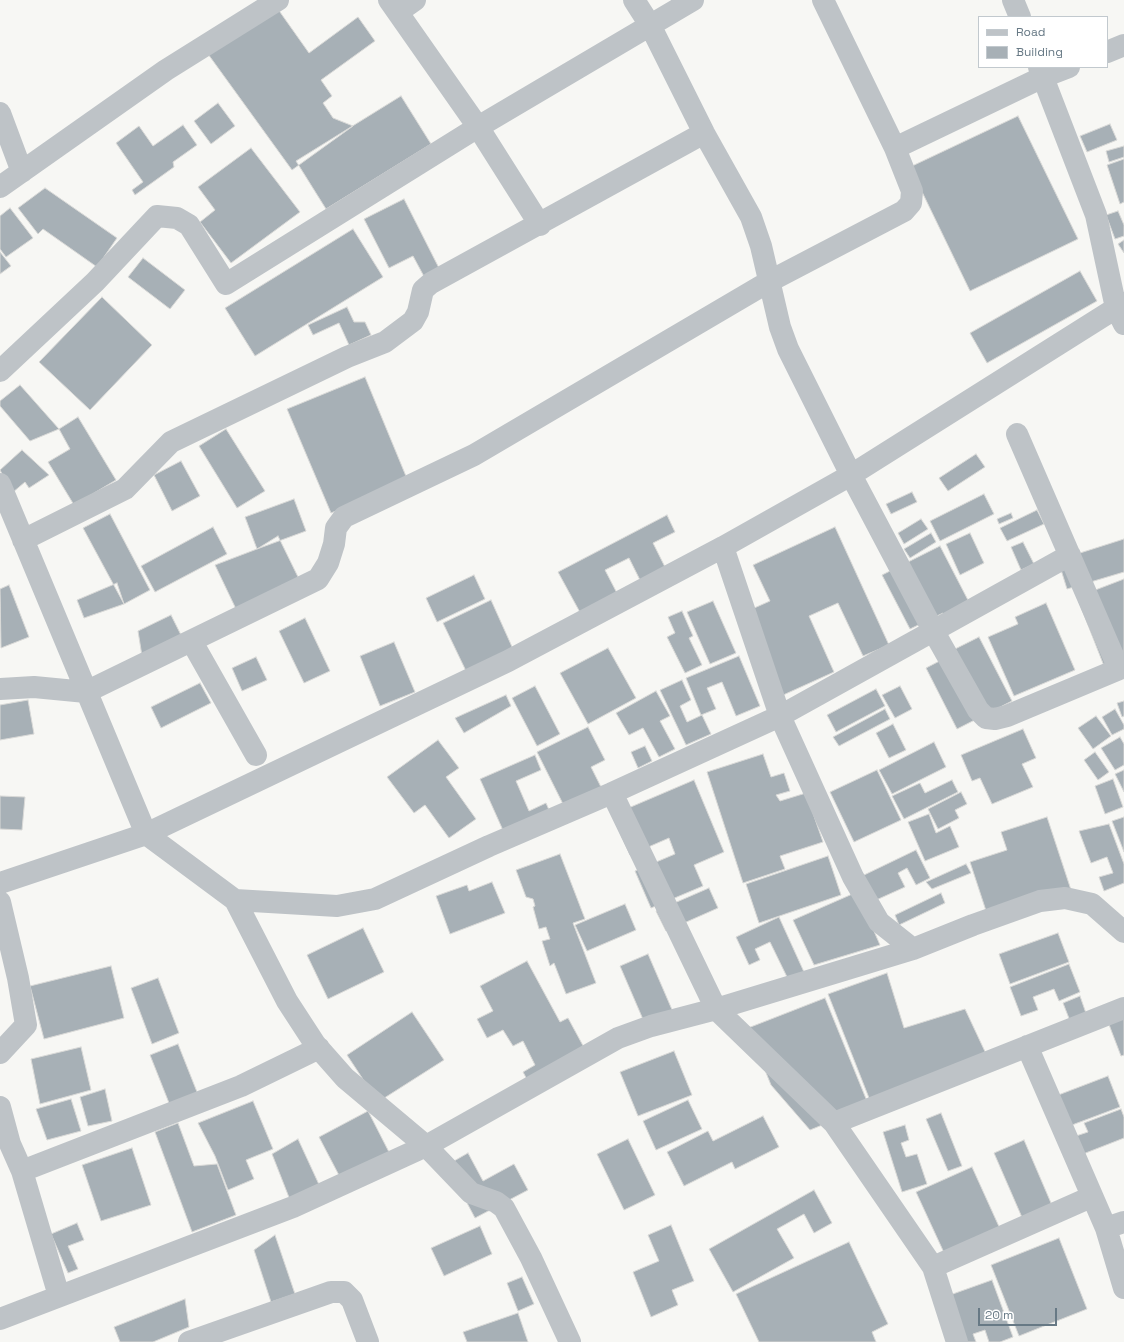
<!DOCTYPE html>
<style>
body{margin:0}
#map{position:relative;width:1124px;height:1342px;overflow:hidden;background:#f7f7f4;font-family:"Space Grotesk",sans-serif}
canvas{display:block}
.legend{position:absolute;left:978px;top:16px;width:130px;height:52px;box-sizing:border-box;background:#fff;border:1px solid #c2c9ce;margin:0;padding:5px 7px;list-style:none;font-size:12px;color:#677985}
.legend li{display:flex;align-items:center;gap:8px;height:20px}
.legend b{width:20px;border:1px solid #c2c9ce}
.scale{position:absolute;left:978px;top:1308px;width:79px;height:18px;box-sizing:border-box;border:2px solid #677985;border-top:0;padding-left:5px;font-size:12px;line-height:14px;white-space:nowrap;color:#677985;-webkit-text-stroke:3px #fff;paint-order:stroke}
</style>
<div id="map">
<canvas width="1124" height="1342"></canvas>
<ul class="legend">
<li><b style="height:5px;background:#bec3c7"></b>Road</li>
<li><b style="height:11px;background:#a7b0b6"></b>Building</li>
</ul>
<div class="scale">20 m</div>
</div>
<script>
const ctx = document.querySelector('canvas').getContext('2d');
ctx.lineJoin = 'round';
function paint(path, color) {
  ctx.fillStyle = color;
  ctx.fill(path, 'evenodd');
}
function toPath(rows) {
  const path = new Path2D();
  for (const r of rows) {
    path.moveTo(r[0], r[1]);
    for (let i = 2; i < r.length; i += 2) path.lineTo(r[i], r[i + 1]);
  }
  return path;
}
function trace(path, color, width, dash) {
  ctx.strokeStyle = color;
  ctx.lineWidth = width;
  ctx.lineCap = dash ? 'butt' : 'round';
  ctx.setLineDash(dash || []);
  ctx.stroke(path);
}
const building = toPath([
 [275,5,309,53,358,17,375,41,321,80,332,96,323,103,333,118,353,126,292,170,208,54,275,5],
 [401,96,431,144,326,209,296,161,401,96],
 [218,103,235,126,211,144,194,121,218,103],
 [1018,116,1078,239,970,291,910,167,1018,116],
 [1110,124,1117,140,1087,152,1080,136,1110,124],
 [183,125,197,145,173,162,174,167,135,195,132,190,143,182,116,143,139,126,153,146,183,125],
 [1124,146,1124,157,1109,162,1106,151,1124,146],
 [251,148,300,212,231,263,200,222,215,210,198,187,251,148],
 [1124,159,1124,202,1120,204,1107,165,1124,159],
 [45,188,117,238,97,267,43,229,38,234,18,208,45,188],
 [404,199,442,274,427,282,413,256,389,268,364,219,404,199],
 [10,208,33,238,6,257,0,249,0,216,10,208],
 [1118,211,1124,225,1124,236,1115,239,1106,215,1118,211],
 [353,229,383,277,255,356,225,308,353,229],
 [1124,240,1124,253,1118,244,1124,240],
 [0,252,11,266,0,274,0,252],
 [143,258,185,290,170,309,128,277,143,258],
 [1080,271,1097,301,987,363,970,333,1080,271],
 [102,297,152,345,90,410,39,362,102,297],
 [347,307,354,322,365,322,371,335,349,345,339,323,313,335,308,325,347,307],
 [365,377,408,481,331,513,287,409,365,377],
 [20,385,59,429,30,441,0,406,0,401,20,385],
 [78,417,116,480,74,505,48,462,70,449,59,429,78,417],
 [226,429,265,491,237,508,199,446,226,429],
 [22,450,49,475,29,488,25,482,12,493,0,470,22,450],
 [976,454,985,467,948,491,939,478,976,454],
 [181,461,200,496,172,511,154,475,181,461],
 [912,492,917,502,891,514,886,504,912,492],
 [984,494,994,514,940,541,930,521,984,494],
 [294,499,306,531,257,549,245,517,294,499],
 [1037,510,1044,524,1007,541,1000,528,1037,510],
 [1011,513,1013,518,999,524,997,519,1011,513],
 [110,514,150,590,124,604,83,528,110,514],
 [667,515,675,532,653,543,666,569,641,582,629,558,605,570,619,597,582,616,558,572,667,515],
 [921,519,928,529,904,544,898,533,921,519],
 [213,527,227,554,155,592,141,566,213,527],
 [835,527,889,645,863,656,838,603,809,616,834,672,781,696,743,613,770,601,753,565,835,527],
 [931,533,936,542,910,558,904,549,931,533],
 [970,533,984,563,960,575,946,544,970,533],
 [278,536,299,579,236,609,215,565,257,549,278,536],
 [1124,539,1124,572,1067,589,1058,560,1124,539],
 [1023,542,1034,564,1021,570,1011,547,1023,542],
 [940,546,970,604,945,617,943,613,910,629,882,575,940,546],
 [474,575,485,599,437,622,426,598,474,575],
 [1124,579,1124,664,1106,671,1077,597,1124,579],
 [117,583,124,604,84,618,77,600,117,583],
 [9,585,29,637,1,648,0,589,9,585],
 [491,600,513,649,466,671,443,623,491,600],
 [713,601,736,653,710,664,687,612,713,601],
 [1046,603,1075,670,1014,696,988,637,1018,624,1015,617,1046,603],
 [682,611,693,636,689,638,702,665,685,673,667,637,675,633,668,617,682,611],
 [171,615,182,637,142,656,138,631,171,615],
 [305,618,330,671,304,683,279,631,305,618],
 [979,637,1012,701,957,729,926,668,957,652,955,649,979,637],
 [394,642,415,692,380,706,360,656,394,642],
 [608,648,636,698,588,724,560,673,608,648],
 [739,656,760,706,736,716,722,682,707,688,716,709,701,715,686,678,739,656],
 [256,657,267,680,242,691,232,668,256,657],
 [682,680,691,700,680,706,687,722,702,715,711,734,686,745,660,690,682,680],
 [200,683,211,703,161,728,151,707,200,683],
 [535,686,560,734,537,746,512,698,535,686],
 [900,686,912,709,895,718,882,695,900,686],
 [876,689,885,706,836,732,827,715,876,689],
 [656,691,670,716,660,721,675,749,659,757,643,728,629,735,616,713,656,691],
 [506,695,511,706,464,733,455,718,506,695],
 [28,700,34,734,0,740,0,705,28,700],
 [1124,701,1124,716,1122,717,1117,703,1124,701],
 [885,709,890,719,839,746,833,737,885,709],
 [1115,709,1124,725,1124,729,1112,735,1102,717,1115,709],
 [1096,716,1111,736,1093,749,1078,728,1096,716],
 [893,724,906,750,889,758,876,733,893,724],
 [588,727,605,760,591,767,602,789,565,808,537,752,588,727],
 [1023,729,1036,758,1022,764,1033,787,992,804,980,778,972,781,961,755,1023,729],
 [1120,737,1124,744,1124,765,1115,770,1101,748,1120,737],
 [438,740,459,768,446,777,476,819,449,838,425,805,414,813,387,777,438,740],
 [934,742,946,767,892,794,879,770,934,742],
 [645,746,652,761,638,768,631,752,645,746],
 [1095,752,1109,772,1098,780,1084,760,1095,752],
 [763,754,771,777,784,773,790,791,776,795,780,801,806,793,823,842,780,856,785,869,743,883,707,772,763,754],
 [535,755,541,770,516,781,529,811,546,803,552,817,506,837,480,779,535,755],
 [877,770,901,820,854,842,830,792,877,770],
 [1124,770,1124,792,1115,774,1124,770],
 [1113,779,1123,807,1105,814,1095,786,1113,779],
 [694,780,724,852,694,865,703,886,651,908,635,871,675,854,669,838,630,855,612,815,694,780],
 [952,780,958,792,904,819,892,796,920,783,925,793,952,780],
 [961,792,967,804,955,810,959,818,938,829,928,809,961,792],
 [0,796,25,797,22,830,0,829,0,796],
 [929,814,936,833,950,826,959,847,925,861,908,822,929,814],
 [1047,817,1074,899,991,926,970,862,1007,850,1001,832,1047,817],
 [1124,817,1124,852,1112,821,1124,817],
 [1109,824,1124,864,1124,883,1104,891,1099,877,1113,873,1107,857,1091,863,1079,831,1109,824],
 [916,850,930,878,916,885,907,868,898,873,905,887,874,901,862,876,916,850],
 [560,854,585,919,573,923,596,983,566,994,554,963,550,966,542,941,550,939,546,927,539,929,533,907,535,906,533,899,526,897,516,870,560,854],
 [828,856,841,895,759,923,746,884,828,856],
 [966,864,971,873,932,889,926,882,966,864],
 [492,882,505,913,450,934,436,896,467,885,469,891,492,882],
 [709,888,718,908,666,931,656,911,709,888],
 [857,892,880,945,814,965,793,920,857,892],
 [941,893,945,903,899,925,895,915,941,893],
 [625,904,636,930,587,951,575,925,625,904],
 [779,917,804,972,788,979,770,942,755,949,760,960,749,965,736,937,779,917],
 [363,928,384,972,328,999,307,955,363,928],
 [1058,933,1069,962,1010,984,999,954,1058,933],
 [648,954,673,1012,645,1024,620,966,648,954],
 [527,961,560,1022,568,1018,587,1053,529,1083,523,1072,535,1065,523,1041,513,1046,503,1030,487,1038,477,1019,493,1011,480,986,527,961],
 [1069,964,1080,992,1059,1001,1054,989,1033,997,1038,1010,1021,1016,1010,987,1069,964],
 [111,966,124,1018,44,1039,30,986,111,966],
 [887,973,904,1028,965,1009,988,1058,871,1103,828,994,887,973],
 [158,978,179,1033,152,1044,131,988,158,978],
 [1080,996,1088,1019,1072,1026,1063,1003,1080,996],
 [825,998,869,1106,810,1130,771,1085,748,1028,825,998],
 [412,1012,444,1060,378,1102,347,1055,412,1012],
 [1124,1016,1124,1055,1121,1056,1108,1022,1124,1016],
 [178,1044,199,1097,171,1108,150,1055,178,1044],
 [81,1047,91,1090,40,1104,31,1059,81,1047],
 [674,1051,692,1095,638,1116,620,1072,674,1051],
 [1108,1076,1120,1107,1064,1128,1053,1097,1108,1076],
 [105,1089,112,1121,88,1126,80,1097,105,1089],
 [71,1099,81,1131,47,1140,36,1109,71,1099],
 [688,1100,702,1129,656,1150,643,1121,688,1100],
 [253,1101,273,1149,246,1160,254,1179,228,1190,215,1156,198,1123,253,1101],
 [1121,1109,1124,1117,1124,1138,1078,1156,1070,1138,1088,1132,1084,1123,1121,1109],
 [368,1111,391,1156,342,1181,319,1137,368,1111],
 [941,1113,962,1166,948,1171,926,1119,941,1113],
 [763,1116,779,1147,735,1169,732,1162,684,1186,667,1152,708,1131,713,1141,763,1116],
 [178,1123,194,1166,217,1164,236,1215,192,1232,155,1132,178,1123],
 [905,1125,909,1140,901,1143,906,1157,917,1154,927,1184,902,1192,883,1132,905,1125],
 [298,1139,322,1191,292,1205,272,1154,298,1139],
 [628,1139,655,1195,624,1210,597,1154,628,1139],
 [1024,1140,1054,1210,1024,1222,994,1153,1024,1140],
 [132,1148,151,1205,101,1221,82,1165,132,1148],
 [468,1153,483,1181,514,1164,528,1190,475,1218,447,1165,468,1153],
 [972,1167,1001,1231,946,1257,916,1192,972,1167],
 [814,1190,832,1223,814,1233,804,1214,777,1229,794,1258,733,1292,709,1249,814,1190],
 [77,1223,84,1240,68,1246,78,1269,68,1273,51,1234,77,1223],
 [671,1225,694,1281,672,1290,678,1305,651,1317,633,1272,659,1261,648,1235,671,1225],
 [480,1226,492,1254,444,1276,431,1248,480,1226],
 [275,1235,295,1294,271,1302,254,1250,275,1235],
 [1059,1238,1087,1309,1019,1336,991,1265,1059,1238],
 [849,1242,888,1324,872,1332,876,1342,759,1342,736,1294,849,1242],
 [522,1277,534,1304,518,1311,507,1283,522,1277],
 [992,1280,1013,1337,1000,1342,989,1342,985,1330,973,1334,976,1342,951,1342,936,1300,992,1280],
 [185,1299,189,1327,153,1342,120,1342,114,1327,185,1299],
 [518,1313,528,1342,467,1342,463,1332,518,1313]
]);
const street = toPath([
 [389,0,478,127,540,225],
 [634,0,650,25,704,133,751,217,761,246,780,327,788,349,851,475,934,632,978,710,986,718,995,719,1007,716,1124,667],
 [823,0,895,148],
 [1013,0,1020,17],
 [398,12,415,0],
 [1107,52,1124,45],
 [1039,67,1096,215,1116,308,1124,324],
 [0,113,22,172],
 [0,187,166,70,278,0],
 [0,371,95,282,157,216,177,218,189,225,226,284,478,127,693,0],
 [1017,434,1119,669],
 [0,484,146,834,235,900,287,1001,315,1044,345,1078,426,1146,471,1193,496,1202,504,1208,531,1258,570,1342],
 [23,540,125,489,171,442,347,357,385,342,413,321,418,312,423,290,431,283,704,133],
 [723,547,780,716,853,877,879,922,913,949],
 [192,642,256,755],
 [0,689,34,687,86,692,318,579,328,563,334,544,336,528,344,517,474,455,770,281,904,211,911,203,912,191,895,148,1043,77,1069,67],
 [612,793,716,1009,834,1123,933,1267,957,1342],
 [0,883,146,834,508,661,723,547,851,475,1124,303],
 [235,900,337,906,375,899,489,846,612,793,780,716,1070,555],
 [0,902,18,978,26,1025,0,1053],
 [1027,1046,1106,1228,1124,1288],
 [0,1107,10,1144,22,1171,59,1296],
 [834,1123,1124,1008],
 [22,1171,241,1086,319,1048],
 [1106,1228,1124,1222],
 [933,1267,1091,1197],
 [0,1319,293,1207,426,1146,618,1038,651,1026,716,1009,913,949,973,925,1040,901,1065,898,1092,904,1124,932],
 [189,1342,331,1292,344,1292,352,1300,368,1342]
]);
paint(building, '#a7b0b6');
trace(building, '#d9d9d7', 1);
trace(street, '#bec3c7', 22);
</script>
